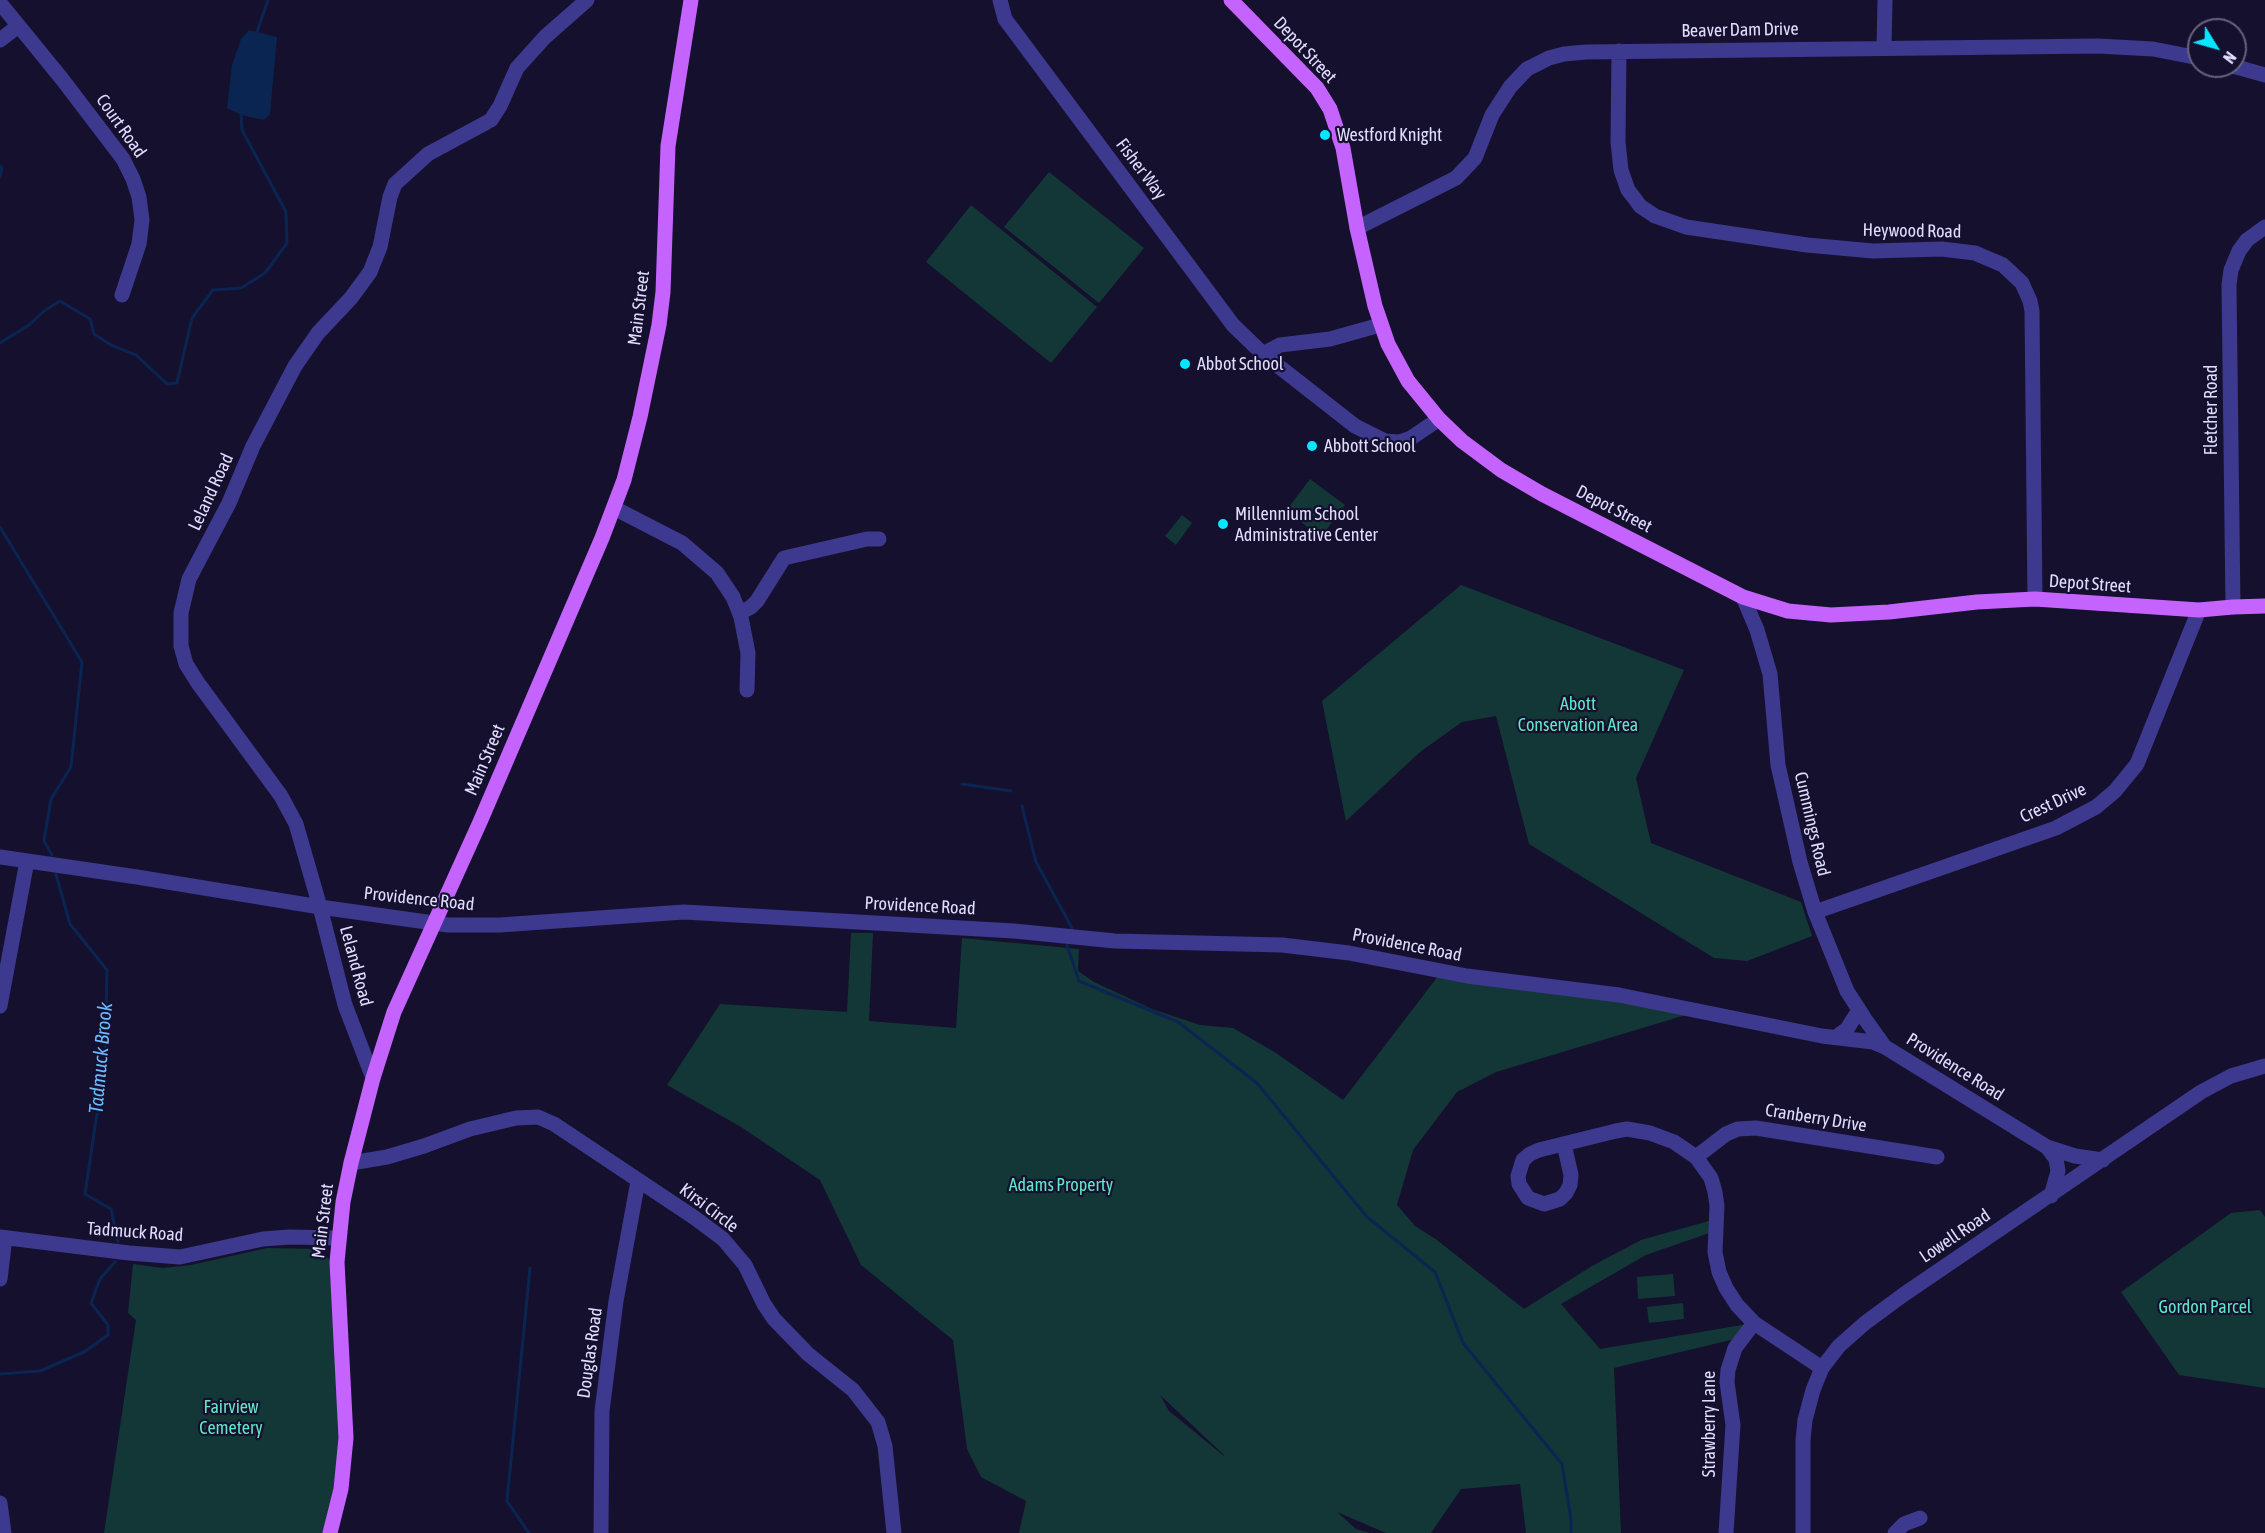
<!DOCTYPE html>
<style>
body{margin:0}
#map{position:relative;width:2265px;height:1533px;overflow:hidden;background:#15102d;font-family:"Asap Condensed",sans-serif}
canvas{display:block}
.north{position:absolute;left:2187px;top:18px;width:60px;height:60px;box-sizing:border-box;background:#15102d;border:2px solid #666281;border-radius:50%;rotate:127deg;font-size:16px;font-weight:700;line-height:24px;text-align:center;color:#e0dcff}
.north::after{content:'';display:block;margin:auto;width:21px;height:27px;background:#08e6ff;clip-path:polygon(50% 0,100% 100%,50% 72%,0 100%)}
</style>
<div id="map">
<canvas width="2265" height="1533"></canvas>
<div class="north">N</div>
</div>
<script>
const ctx = document.querySelector('canvas').getContext('2d');
ctx.lineJoin = 'round';
function paint(path, color) {
  ctx.fillStyle = color;
  ctx.fill(path, 'evenodd');
}
function toPath(rows) {
  const path = new Path2D();
  for (const r of rows) {
    path.moveTo(r[0], r[1]);
    for (let i = 2; i < r.length; i += 2) path.lineTo(r[i], r[i + 1]);
  }
  return path;
}
function trace(path, color, width, dash) {
  ctx.strokeStyle = color;
  ctx.lineWidth = width;
  ctx.lineCap = dash ? 'butt' : 'round';
  ctx.setLineDash(dash || []);
  ctx.stroke(path);
}
function write(font, color, halo, rows, align = 'center') {
  ctx.font = font + ' "Asap Condensed",sans-serif';
  ctx.lineWidth = 4.5;
  ctx.setLineDash([]);
  ctx.textBaseline = 'middle';
  ctx.strokeStyle = halo;
  ctx.fillStyle = color;
  for (const [text, x, y, turn = 0] of rows) {
    ctx.save();
    ctx.translate(x, y);
    ctx.rotate((+turn || 0) * Math.PI / 180);
    ctx.textAlign = isNaN(turn) ? turn : align;
    if (halo) ctx.strokeText(text, 0, 0);
    ctx.fillText(text, 0, 0);
    ctx.restore();
  }
}
const green = toPath([
 [1049,172,1144,248,1099,303,1004,227],
 [971,205,1097,307,1051,363,926,262],
 [1310,479,1345,505,1321,537,1286,511],
 [1182,515,1192,523,1176,545,1165,536],
 [1461,585,1684,670,1636,778,1651,843,1801,902,1812,936,1747,961,1714,958,1529,844,1496,716,1462,722,1420,752,1346,821,1322,701],
 [851,933,873,933,869,1021,956,1028,962,938,1079,949,1078,971,1094,982,1152,1009,1200,1025,1233,1028,1276,1053,1343,1100,1442,971,1699,1011,1496,1072,1457,1092,1413,1150,1397,1205,1415,1226,1437,1240,1524,1309,1592,1266,1641,1240,1716,1219,1715,1231,1646,1255,1561,1304,1600,1349,1754,1323,1743,1337,1614,1368,1621,1533,1526,1533,1520,1484,1461,1489,1431,1533,1386,1533,1337,1512,1356,1529,1370,1533,1019,1533,1026,1501,981,1477,967,1449,953,1340,861,1265,820,1180,741,1127,667,1085,720,1004,847,1012],
 [1160,1395,1224,1455,1224,1456,1169,1411],
 [2260,1210,2265,1217,2265,1388,2179,1375,2121,1292,2231,1213],
 [267,1248,317,1249,329,1259,341,1419,338,1469,324,1533,104,1533,136,1320,128,1313,133,1264,163,1268,191,1265],
 [1673,1274,1675,1296,1638,1299,1637,1277],
 [1683,1303,1684,1319,1649,1323,1647,1307]
]);
const water = toPath([
 [249,30,277,37,270,114,264,120,241,115,227,108,232,65,241,39]
]);
const stream = toPath([
 [257,32,268,0],
 [0,166,2,168,0,177],
 [0,343,29,325,44,311,60,301,90,319,94,334,111,345,136,355,167,384,177,383,192,318,213,290,241,288,265,273,287,243,286,212,242,130,241,115],
 [0,527,82,662,71,767,51,799,44,841,52,855],
 [962,784,1011,791],
 [1022,806,1036,862,1072,928],
 [56,874,70,924,107,970,105,1060,85,1194,111,1209,118,1242],
 [1067,945,1079,981,1178,1022,1257,1083,1367,1217,1435,1272,1463,1343,1562,1464,1571,1519,1571,1533],
 [0,1374,40,1371,84,1352,108,1335,108,1325,91,1303,100,1279,115,1262],
 [529,1533,507,1501,530,1268]
]);
const minor = toPath([
 [1000,0,1005,19,1233,325,1263,354,1280,345,1330,339,1380,325],
 [0,3,62,79,123,159,133,179,139,197,142,220,139,244,122,295],
 [0,40,17,27],
 [1884,48,1885,0],
 [1619,51,1618,142,1621,170,1628,190,1635,199,1640,206,1655,216,1686,227,1807,245,1873,251,1942,249,1975,253,2003,265,2022,283,2030,301,2032,311,2035,599],
 [2233,66,2265,75],
 [1357,228,1456,178,1475,158,1492,115,1510,87,1527,69,1549,58,1564,54,1586,52,2098,46,2153,49,2199,58],
 [1263,354,1355,426,1385,441,1399,442,1411,438,1439,419],
 [614,508,682,543,717,573,733,597,741,617,748,653,747,690],
 [1743,597,1757,630,1770,674,1778,765,1800,862,1815,912,1847,991,1865,1019,1885,1047],
 [2233,607,2229,285,2231,270,2239,251,2247,240,2265,227],
 [740,613,751,607,757,601,784,558,867,539,879,539],
 [0,857,137,877,320,907,448,925,500,925,684,912,1014,931,1115,941,1282,945,1349,953,1467,976,1619,995,1822,1036,1873,1042,1885,1047,2047,1147,2075,1156,2103,1160],
 [1815,912,2056,828,2096,807,2115,791,2137,764,2199,610],
 [0,1006,27,861],
 [1836,1037,1847,1029,1859,1010],
 [373,1078,345,1005,320,907,296,824,281,796,198,683,186,664,181,646,181,613,189,579,229,503,253,446,295,366,318,333,351,298,370,272,380,247,390,197,395,184,428,154,491,120,500,106,517,68,545,37,587,0],
 [1564,1144,1571,1175,1570,1185,1566,1193,1560,1199,1544,1204,1528,1198,1519,1184,1518,1176,1523,1160,1530,1154,1539,1150,1616,1131,1627,1129,1650,1133,1674,1142,1696,1157,1711,1178,1715,1192,1717,1206,1715,1252,1719,1272,1726,1288,1737,1305,1754,1323,1822,1368],
 [2047,1147,2056,1159,2058,1171,2051,1196],
 [1696,1157,1726,1134,1738,1129,1756,1128,1937,1157],
 [351,1163,387,1157,424,1146,470,1129,516,1118,538,1117,554,1124,695,1218,723,1239,745,1265,764,1304,774,1319,808,1354,853,1390,878,1422,885,1446,894,1533],
 [0,1237,129,1253,180,1257,263,1239,289,1237,338,1238],
 [0,1279,5,1238],
 [0,1503,4,1533],
 [601,1533,602,1411,616,1301,638,1181],
 [1726,1533,1733,1425,1727,1382,1728,1370,1735,1348,1754,1323],
 [1803,1533,1803,1440,1805,1420,1813,1390,1822,1368,1839,1346,1865,1323,1903,1295,2201,1092,2231,1076,2265,1066],
 [1895,1533,1904,1524,1920,1518]
]);
const major = toPath([
 [1231,0,1317,88,1330,109,1343,148,1357,228,1375,306,1388,344,1408,381,1439,419,1462,441,1501,470,1542,494,1743,597,1788,611,1831,615,1889,612,1977,602,2035,599,2199,610,2233,607,2265,606],
 [330,1533,341,1489,346,1438,337,1262,343,1202,351,1163,373,1078,394,1012,480,822,602,538,624,480,640,417,659,325,663,292,668,146,691,0]
]);
const markers = [
 [1325,135,6,"#08e6ff"],
 [1185,364,6,"#08e6ff"],
 [1312,446,6,"#08e6ff"],
 [1223,524,6,"#08e6ff"]
];
const streetNames = [
 ["Beaver Dam Drive",1740,30,-1],
 ["Depot Street",1305,50,47],
 ["Court Road",121,126,55],
 ["Fisher Way",1141,169,53],
 ["Heywood Road",1912,231,1],
 ["Main Street",639,308,-83],
 ["Fletcher Road",2211,410,-90],
 ["Leland Road",211,492,-65],
 ["Depot Street",1614,509,27],
 ["Depot Street",2090,584,4],
 ["Main Street",485,760,-67],
 ["Crest Drive",2053,803,-25],
 ["Cummings Road",1812,824,77],
 ["Providence Road",419,899,6],
 ["Providence Road",920,906,3],
 ["Providence Road",1407,945,11],
 ["Leland Road",356,966,75],
 ["Providence Road",1955,1067,32],
 ["Cranberry Drive",1816,1118,9],
 ["Kirsi Circle",709,1208,37],
 ["Main Street",323,1221,-83],
 ["Tadmuck Road",135,1232,4],
 ["Lowell Road",1955,1236,-34],
 ["Douglas Road",590,1353,-82],
 ["Strawberry Lane",1709,1424,-90]
];
const poiNames = [
 ["Westford Knight",1337,135],
 ["Abbot School",1197,364],
 ["Abbott School",1324,446],
 ["Millennium School",1235,514],
 ["Administrative Center",1235,535]
];
const parkNames = [
 ["Abott",1578,704],
 ["Conservation Area",1578,725],
 ["Adams Property",1061,1185],
 ["Gordon Parcel",2205,1307],
 ["Fairview",231,1407],
 ["Cemetery",231,1428]
];
const waterNames = [
 ["Tadmuck Brook",101,1058,-85]
];
paint(green, '#133736');
paint(water, '#0a2552');
trace(stream, '#0a2552', 3);
trace(minor, '#3c398e', 15);
trace(major, '#c563ff', 15);
for (const [x, y, r, color] of markers) {
  const dot = new Path2D();
  dot.arc(x, y, r, 0, 2 * Math.PI);
  ctx.fillStyle = color;
  ctx.fill(dot);
  trace(dot, '#15102d', 2);
}
write('18px', '#e0dcff', '#15102d', streetNames);
write('18px', '#e0dcff', '#15102d', poiNames, 'left');
write('18px', '#60e7c5', '#15102d', parkNames);
write('italic 20px', '#6abaff', '#15102d', waterNames);
</script>
